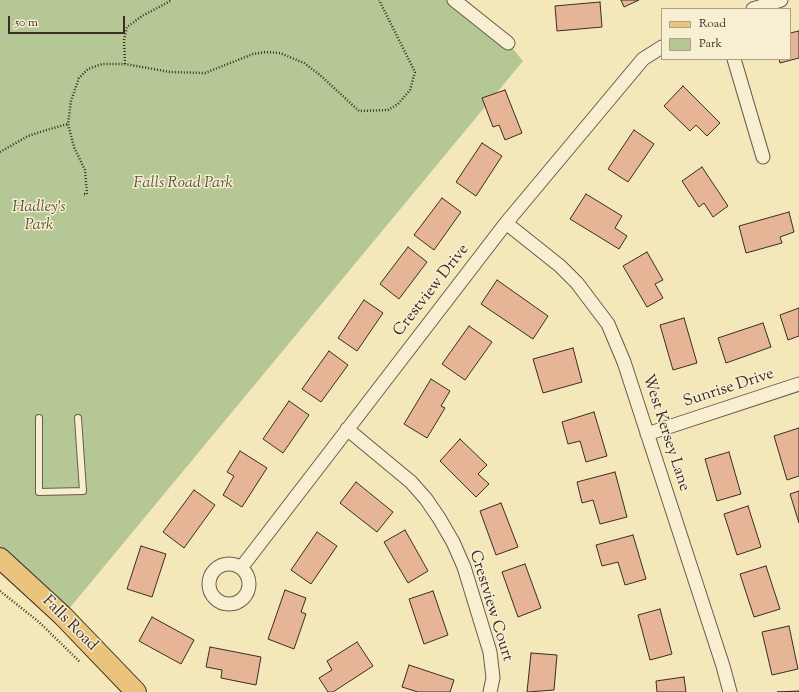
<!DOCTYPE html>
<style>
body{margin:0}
#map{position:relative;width:799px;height:692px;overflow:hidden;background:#f4e7b9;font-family:"Sorts Mill Goudy",serif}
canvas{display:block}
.legend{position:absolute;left:661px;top:8px;width:130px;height:52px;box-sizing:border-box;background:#f8efd2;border:1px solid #aca18d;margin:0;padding:5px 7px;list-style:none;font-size:12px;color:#392d26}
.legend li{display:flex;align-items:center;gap:8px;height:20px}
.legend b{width:20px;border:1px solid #aca18d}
.scale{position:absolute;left:8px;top:16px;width:117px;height:18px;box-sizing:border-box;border:2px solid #392d26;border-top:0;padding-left:5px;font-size:12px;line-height:14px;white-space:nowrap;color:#392d26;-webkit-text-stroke:3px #f8efd2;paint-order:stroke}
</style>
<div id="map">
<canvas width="799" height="692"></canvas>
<ul class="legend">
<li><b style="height:5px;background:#eac47c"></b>Road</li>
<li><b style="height:11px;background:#b5c794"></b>Park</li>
</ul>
<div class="scale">50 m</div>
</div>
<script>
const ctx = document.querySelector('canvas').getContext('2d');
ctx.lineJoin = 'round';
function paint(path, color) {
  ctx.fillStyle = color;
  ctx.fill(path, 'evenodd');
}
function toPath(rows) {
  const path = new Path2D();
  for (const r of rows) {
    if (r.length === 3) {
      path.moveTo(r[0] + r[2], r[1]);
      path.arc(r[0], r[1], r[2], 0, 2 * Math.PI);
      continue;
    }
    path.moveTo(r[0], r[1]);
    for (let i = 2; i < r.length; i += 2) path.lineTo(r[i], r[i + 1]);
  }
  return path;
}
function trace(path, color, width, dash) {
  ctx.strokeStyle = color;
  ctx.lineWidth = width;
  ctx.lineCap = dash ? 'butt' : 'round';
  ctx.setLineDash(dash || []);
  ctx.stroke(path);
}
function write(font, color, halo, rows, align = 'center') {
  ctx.font = font + ' "Sorts Mill Goudy",serif';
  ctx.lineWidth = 3;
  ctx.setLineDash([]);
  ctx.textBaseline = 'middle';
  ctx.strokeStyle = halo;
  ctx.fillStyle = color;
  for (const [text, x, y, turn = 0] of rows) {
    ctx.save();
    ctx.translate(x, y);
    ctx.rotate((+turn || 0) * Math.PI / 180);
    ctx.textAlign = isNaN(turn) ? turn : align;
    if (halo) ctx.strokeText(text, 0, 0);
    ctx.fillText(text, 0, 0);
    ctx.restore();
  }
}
const green = toPath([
 [0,0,454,0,508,43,523,61,63,616,0,559]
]);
const building = toPath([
 [621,0,639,0,624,7,621,0],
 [600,2,602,27,557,31,555,6,600,2],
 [799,31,799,58,780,63,779,59,790,59,790,33,799,31],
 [683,86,720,123,707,136,696,125,690,131,664,106,683,86],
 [505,90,522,133,505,140,499,125,493,127,482,98,505,90],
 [634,130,654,144,628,182,608,169,634,130],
 [482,143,502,156,476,196,456,182,482,143],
 [702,167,728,206,713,217,704,203,699,207,682,181,702,167],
 [586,194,622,216,615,228,627,236,619,249,570,219,586,194],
 [442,198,461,212,434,250,414,235,442,198],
 [789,212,794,232,780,237,782,243,746,253,739,226,789,212],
 [408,247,427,262,399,299,380,284,408,247],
 [647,252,663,280,655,284,663,298,647,307,623,266,647,252],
 [497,280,548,316,533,339,481,304,497,280],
 [364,300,383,313,357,351,338,338,364,300],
 [799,308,799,336,788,340,780,315,799,308],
 [684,318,697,363,673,370,660,325,684,318],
 [763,323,771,347,726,363,718,338,763,323],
 [469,326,492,342,465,380,442,364,469,326],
 [573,348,582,382,543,393,533,359,573,348],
 [329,351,348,365,321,402,302,389,329,351],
 [431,379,450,391,441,406,445,408,427,438,404,424,431,379],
 [289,401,309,415,283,453,263,439,289,401],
 [594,412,607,456,586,462,580,441,568,444,562,422,594,412],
 [799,428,799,476,787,480,774,436,799,428],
 [460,439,487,465,478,474,489,484,476,497,440,461,460,439],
 [240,451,267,468,242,507,223,495,234,476,227,472,240,451],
 [729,452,741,494,717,501,705,459,729,452],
 [615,472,627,517,600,524,593,500,582,503,577,482,615,472],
 [356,482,393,512,377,532,340,503,356,482],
 [194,490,215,505,184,548,163,532,194,490],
 [799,491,799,523,790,494,799,491],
 [501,503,518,547,496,555,480,511,501,503],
 [748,506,761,547,737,555,724,514,748,506],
 [405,530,428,571,408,583,384,542,405,530],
 [317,532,337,546,311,584,291,570,317,532],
 [633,535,646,579,625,585,618,562,602,566,596,545,633,535],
 [141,546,166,554,152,597,127,589,141,546],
 [525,564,541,608,518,617,502,572,525,564],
 [766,566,780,609,754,617,740,574,766,566],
 [285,590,306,598,301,612,306,614,294,649,268,639,285,590],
 [433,591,448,635,424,644,409,599,433,591],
 [660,609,672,654,650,660,638,615,660,609],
 [152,617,194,640,181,664,139,641,152,617],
 [789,626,798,669,772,675,762,632,789,626],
 [357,642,373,666,333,692,328,692,319,678,332,670,327,661,357,642],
 [210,647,261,657,256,685,221,678,222,670,206,667,210,647],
 [531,653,557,655,554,690,527,692,531,653],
 [409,665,454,680,450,692,418,692,402,687,409,665],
 [684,677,686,692,657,692,656,681,684,677],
 [799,691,799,692,777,692,799,691]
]);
const path = toPath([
 [125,64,124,40,127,27,142,16,172,0],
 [0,152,28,136,50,129,68,124],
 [84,194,87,194,85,170,74,147,68,124,71,101,79,78,88,69,102,64,125,64,170,72,205,73,253,54,265,52,280,53,304,63,320,75,359,111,388,110,398,104,410,90,415,72,379,0],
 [0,591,39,622,80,662]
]);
const service = toPath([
 [39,418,39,492,83,491,78,418]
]);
const minor = toPath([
 [454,0,508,43],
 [753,9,781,0],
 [734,59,763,157],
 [506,223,560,266,577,283,608,324,624,362,723,666,730,692],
 [347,429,411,482,426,499,439,518,453,542,464,567,490,652,493,678,490,692],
 [647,434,799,384],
 [229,584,20],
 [241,568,506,223,643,59,662,47]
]);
const primary = toPath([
 [0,558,63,616,136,692]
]);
const parkNames = [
 ["Falls Road Park",183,184],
 ["Hadley's",39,208],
 ["Park",39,226]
];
const streetNames = [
 ["Crestview Drive",432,291,-52],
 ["Sunrise Drive",729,389,-18],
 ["West Kersey Lane",665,433,72],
 ["Crestview Court",490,606,73],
 ["Falls Road",69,624,45]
];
paint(green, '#b5c794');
paint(building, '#e6b596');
trace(building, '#392d26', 1);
trace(service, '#685c4b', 8);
trace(minor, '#685c4b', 15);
trace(primary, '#392d26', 22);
trace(path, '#392d26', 2.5, [1, 2]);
trace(service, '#f8efd2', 6);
trace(minor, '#f8efd2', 13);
trace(primary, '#eac47c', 20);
write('italic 16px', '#585442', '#f8efd2', parkNames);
write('16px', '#392d26', '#f8efd2', streetNames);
</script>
